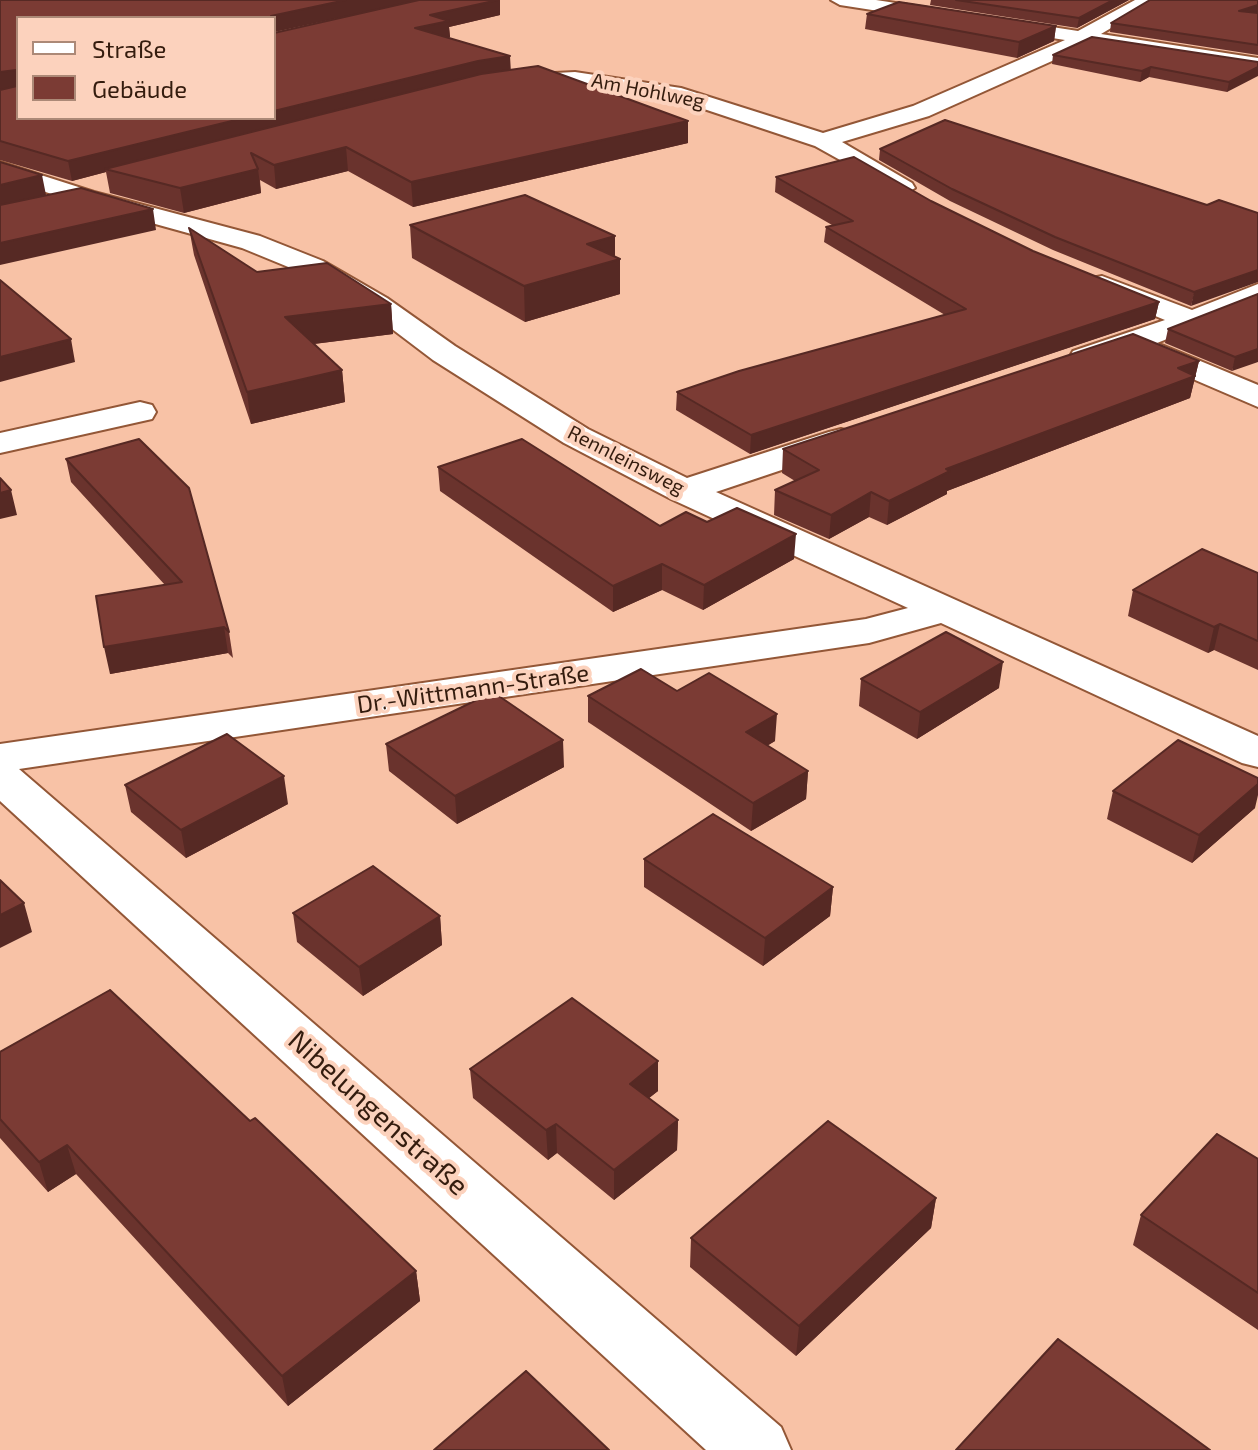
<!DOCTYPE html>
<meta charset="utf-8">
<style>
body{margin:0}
#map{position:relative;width:1258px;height:1450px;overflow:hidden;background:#f8c2a6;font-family:"Exo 2",sans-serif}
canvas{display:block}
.legend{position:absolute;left:16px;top:16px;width:260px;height:104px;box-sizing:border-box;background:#fcd2bd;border:2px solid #ac8977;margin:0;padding:10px 14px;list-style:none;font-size:24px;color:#341c0e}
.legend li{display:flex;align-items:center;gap:16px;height:40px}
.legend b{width:40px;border:2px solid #ac8977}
</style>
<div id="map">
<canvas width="1258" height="1450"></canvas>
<ul class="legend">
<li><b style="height:10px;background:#fff"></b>Straße</li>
<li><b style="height:22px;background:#7b3b34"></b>Gebäude</li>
</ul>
</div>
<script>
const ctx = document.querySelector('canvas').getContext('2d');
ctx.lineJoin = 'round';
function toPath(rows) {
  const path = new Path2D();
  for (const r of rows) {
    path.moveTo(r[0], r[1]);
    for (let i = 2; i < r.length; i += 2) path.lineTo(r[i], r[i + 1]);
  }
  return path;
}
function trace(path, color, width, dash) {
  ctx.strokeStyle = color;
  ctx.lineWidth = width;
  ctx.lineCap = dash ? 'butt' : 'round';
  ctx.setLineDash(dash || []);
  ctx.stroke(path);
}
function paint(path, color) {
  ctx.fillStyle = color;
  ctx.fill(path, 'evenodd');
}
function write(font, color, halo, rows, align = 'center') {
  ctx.font = font + ' "Exo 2",sans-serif';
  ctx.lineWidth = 8;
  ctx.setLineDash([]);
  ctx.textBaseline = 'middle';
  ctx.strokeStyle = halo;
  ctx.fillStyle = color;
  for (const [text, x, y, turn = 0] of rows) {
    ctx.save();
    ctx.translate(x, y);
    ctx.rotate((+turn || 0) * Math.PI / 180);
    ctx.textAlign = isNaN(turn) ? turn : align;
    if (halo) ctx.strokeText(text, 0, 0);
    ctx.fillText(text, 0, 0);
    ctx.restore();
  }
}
const minor = toPath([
 [831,0,876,0,1078,31,1135,0,1158,0,1101,34,1258,58,1258,70,1090,44,929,116,842,142,912,183,915,188,903,195,815,146,677,100,575,84,514,87,503,81,514,75,575,72,681,88,823,133,913,106,1065,40,840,5,831,0],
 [0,162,94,192,260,236,323,261,387,298,455,346,588,429,687,478,829,432,841,429,853,432,858,439,853,446,716,492,1258,736,1258,767,1242,763,941,623,869,643,19,769,781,1427,791,1450,706,1450,0,801,0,744,866,619,908,608,671,499,564,443,433,360,367,310,303,273,242,248,76,202,0,177,0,162],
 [1102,276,1192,310,1258,284,1258,303,1157,343,1258,385,1258,407,1130,352,1084,367,1073,365,1069,358,1073,351,1165,320,1092,290,1088,284,1092,278,1102,276],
 [140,402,152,405,156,412,152,419,0,453,0,433,140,402]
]);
const wall = toPath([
 [0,0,500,0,500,15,449,27,450,37,448,37,510,70,688,121,688,143,413,207,348,171,276,189,260,180,261,193,184,213,110,193,106,172,72,181,0,160],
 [369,11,18,118,274,18,274,32],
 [931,0,1129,0,1077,28,930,5],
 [1258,0,1258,55,1110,32,1111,23],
 [867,14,1056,26,1054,41,1017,58,865,29],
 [1053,55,1258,62,1227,92,1149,77,1140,82,1052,64],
 [880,149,1207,205,1219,200,1191,306,1053,250,950,201,879,160],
 [776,177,931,201,1033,251,1159,302,1155,319,750,454,676,410,677,392,945,315,824,242,826,227,832,225,775,192],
 [410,225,615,257,620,294,525,322,412,258],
 [189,228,257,272,391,304,393,334,314,344,342,370,345,402,251,424,194,255],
 [1258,294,1232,371,1165,343,1168,329],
 [1199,361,1190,398,947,491,947,494,887,525,869,517,829,539,774,515,775,490,795,481,782,473,783,449],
 [66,459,229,632,233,658,228,653,110,674,165,585,71,482],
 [438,467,660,526,794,559,703,610,662,590,613,612,440,491],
 [1258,573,1258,670,1214,650,1208,653,1128,616,1133,590],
 [861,679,999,688,917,739,859,706],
 [677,691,775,741,767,746,808,771,806,799,751,831,588,722,588,696],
 [386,744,564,767,457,824,389,771],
 [125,785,288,804,186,858,131,812],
 [1113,791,1255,808,1192,863,1107,819],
 [644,859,833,887,830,916,763,966,644,887],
 [293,913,440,916,442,945,363,996,297,942],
 [0,1052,250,1121,416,1271,420,1301,288,1406,76,1174,48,1192,0,1138],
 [470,1069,658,1091,649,1098,678,1120,677,1150,614,1200,557,1153,548,1160,473,1098],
 [1258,1159,1258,1330,1133,1245,1141,1215],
 [936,1198,931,1228,796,1356,690,1267,691,1238]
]);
const shadedWall = toPath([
 [346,0,421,0,274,32,274,18,271,18,271,16],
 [500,0,500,15,449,27,450,37,416,44,415,28,430,15],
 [1113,0,1129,0,1077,28,1079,18],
 [1258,5,1258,14,1239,11],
 [1056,26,1054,41,1017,58,1019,42],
 [510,56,511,73,105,169,106,172,72,181,68,161,244,118,274,118,274,111,478,61],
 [1151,67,1149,77,1140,82,1142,71],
 [1258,67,1258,76,1227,92,1229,82],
 [16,70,18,88,0,91,0,72],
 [688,121,688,143,413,207,411,182],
 [346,147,348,171,276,189,274,165],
 [258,169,261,193,184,213,180,188],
 [42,175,46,195,0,207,0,185],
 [153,209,156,230,0,265,0,243],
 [615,236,615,260,620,259,620,294,525,322,524,286,587,244],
 [1258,270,1258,282,1191,306,1194,292],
 [1159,302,1155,319,750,454,751,435],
 [391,304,393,334,289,347,285,317],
 [71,339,75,362,0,382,0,357],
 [1258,349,1258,362,1232,371,1235,357],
 [1199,361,1190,398,947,491,947,494,887,525,889,501,946,469,1178,368],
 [342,370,345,402,251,424,247,392],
 [11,490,17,515,0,519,0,493],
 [871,492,869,517,829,539,831,515],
 [796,534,794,559,703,610,704,585],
 [662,564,662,590,613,612,613,586],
 [1220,624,1214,650,1208,653,1214,627],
 [224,627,228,653,110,674,104,647],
 [1003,662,999,688,917,739,920,712],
 [777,714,775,741,744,759,746,732],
 [563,740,564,767,457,824,455,796],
 [808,771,806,799,751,831,753,803],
 [284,776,288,804,186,858,181,830],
 [1258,784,1258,795,1255,808,1192,863,1199,835],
 [833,887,830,916,763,966,765,938],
 [24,903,32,932,0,948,0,915],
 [440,916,442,945,363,996,359,967],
 [658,1061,658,1091,630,1113,630,1084],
 [678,1120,677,1150,614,1200,614,1170],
 [556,1124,557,1153,548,1160,546,1130],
 [67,1145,76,1174,48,1192,39,1162],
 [936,1198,931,1228,796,1356,799,1326],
 [416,1271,420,1301,288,1406,282,1376]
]);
const building = toPath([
 [0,0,346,0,271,16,271,18,18,18,18,118,244,118,68,161,0,141,0,90,17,86,16,70,0,72,0,0],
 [419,0,498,0,430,15,449,21,415,28,510,56,478,61,274,111,274,33,419,0],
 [956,0,1113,0,1079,18,956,0],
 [1150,0,1258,0,1258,5,1239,11,1258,13,1258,45,1111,23,1150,0],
 [899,2,1056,26,1019,42,867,14,899,2],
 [1092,37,1258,62,1258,67,1229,82,1151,67,1142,71,1053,55,1092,37],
 [538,66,688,121,411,182,346,147,274,165,251,153,258,169,180,188,105,169,481,74,538,66],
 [945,120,1207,205,1219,200,1258,213,1258,270,1194,292,1055,237,952,189,880,149,945,120],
 [854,157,931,201,1033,251,1159,302,751,435,677,392,739,371,966,309,826,227,853,221,776,177,854,157],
 [0,162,42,175,0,185,0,162],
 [81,188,153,209,0,243,0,205,81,188],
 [525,195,615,236,587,244,620,259,524,286,410,225,525,195],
 [189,228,257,272,327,263,391,304,285,317,342,370,247,392,189,228],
 [0,280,71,339,0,357,0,280],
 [1258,294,1258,349,1235,357,1168,329,1258,294],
 [1133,334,1199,361,1178,368,1195,376,946,469,950,471,889,501,871,492,831,515,775,490,819,470,783,449,1133,334],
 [139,439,189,488,229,632,224,627,104,647,96,596,182,582,66,459,139,439],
 [522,439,660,526,686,512,707,522,737,508,796,534,704,585,662,564,613,586,438,467,522,439],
 [0,478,11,490,0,493,0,478],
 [1202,549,1258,573,1258,641,1220,624,1214,627,1133,590,1202,549],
 [946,632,1003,662,920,712,861,679,946,632],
 [641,669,677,691,709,673,777,714,746,732,808,771,753,803,588,696,641,669],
 [493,692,563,740,455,796,386,744,493,692],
 [227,734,284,776,181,830,125,785,227,734],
 [1178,740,1258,778,1258,784,1199,835,1113,791,1178,740],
 [713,814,833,887,765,938,644,859,713,814],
 [373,866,440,916,359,967,293,913,373,866],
 [0,880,24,903,0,915,0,880],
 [110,990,250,1121,255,1118,416,1271,282,1376,67,1145,39,1162,0,1119,0,1052,110,990],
 [572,998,658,1061,630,1084,678,1120,614,1170,556,1124,546,1130,470,1069,572,998],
 [828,1121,936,1198,799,1326,691,1238,828,1121],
 [1217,1134,1258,1159,1258,1293,1141,1215,1217,1134],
 [1058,1339,1210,1450,956,1450,1058,1339],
 [526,1371,609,1450,434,1450,526,1371]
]);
const farStreetnames = [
 ["Am Hohlweg",648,91,11],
 ["Rennleinsweg",626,460,27]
];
const streetNames = [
 ["Dr.-Wittmann-Straße",473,689,-8]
];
const nearStreetnames = [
 ["Nibelungenstraße",378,1113,42]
];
trace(minor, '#935737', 4);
paint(minor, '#fff');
paint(wall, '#6a332d');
paint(shadedWall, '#562924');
paint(building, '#7b3b34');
trace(building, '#562924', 2);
write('20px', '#341c0e', '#fcd2bd', farStreetnames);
write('24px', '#341c0e', '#fcd2bd', streetNames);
write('28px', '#341c0e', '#fcd2bd', nearStreetnames);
</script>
